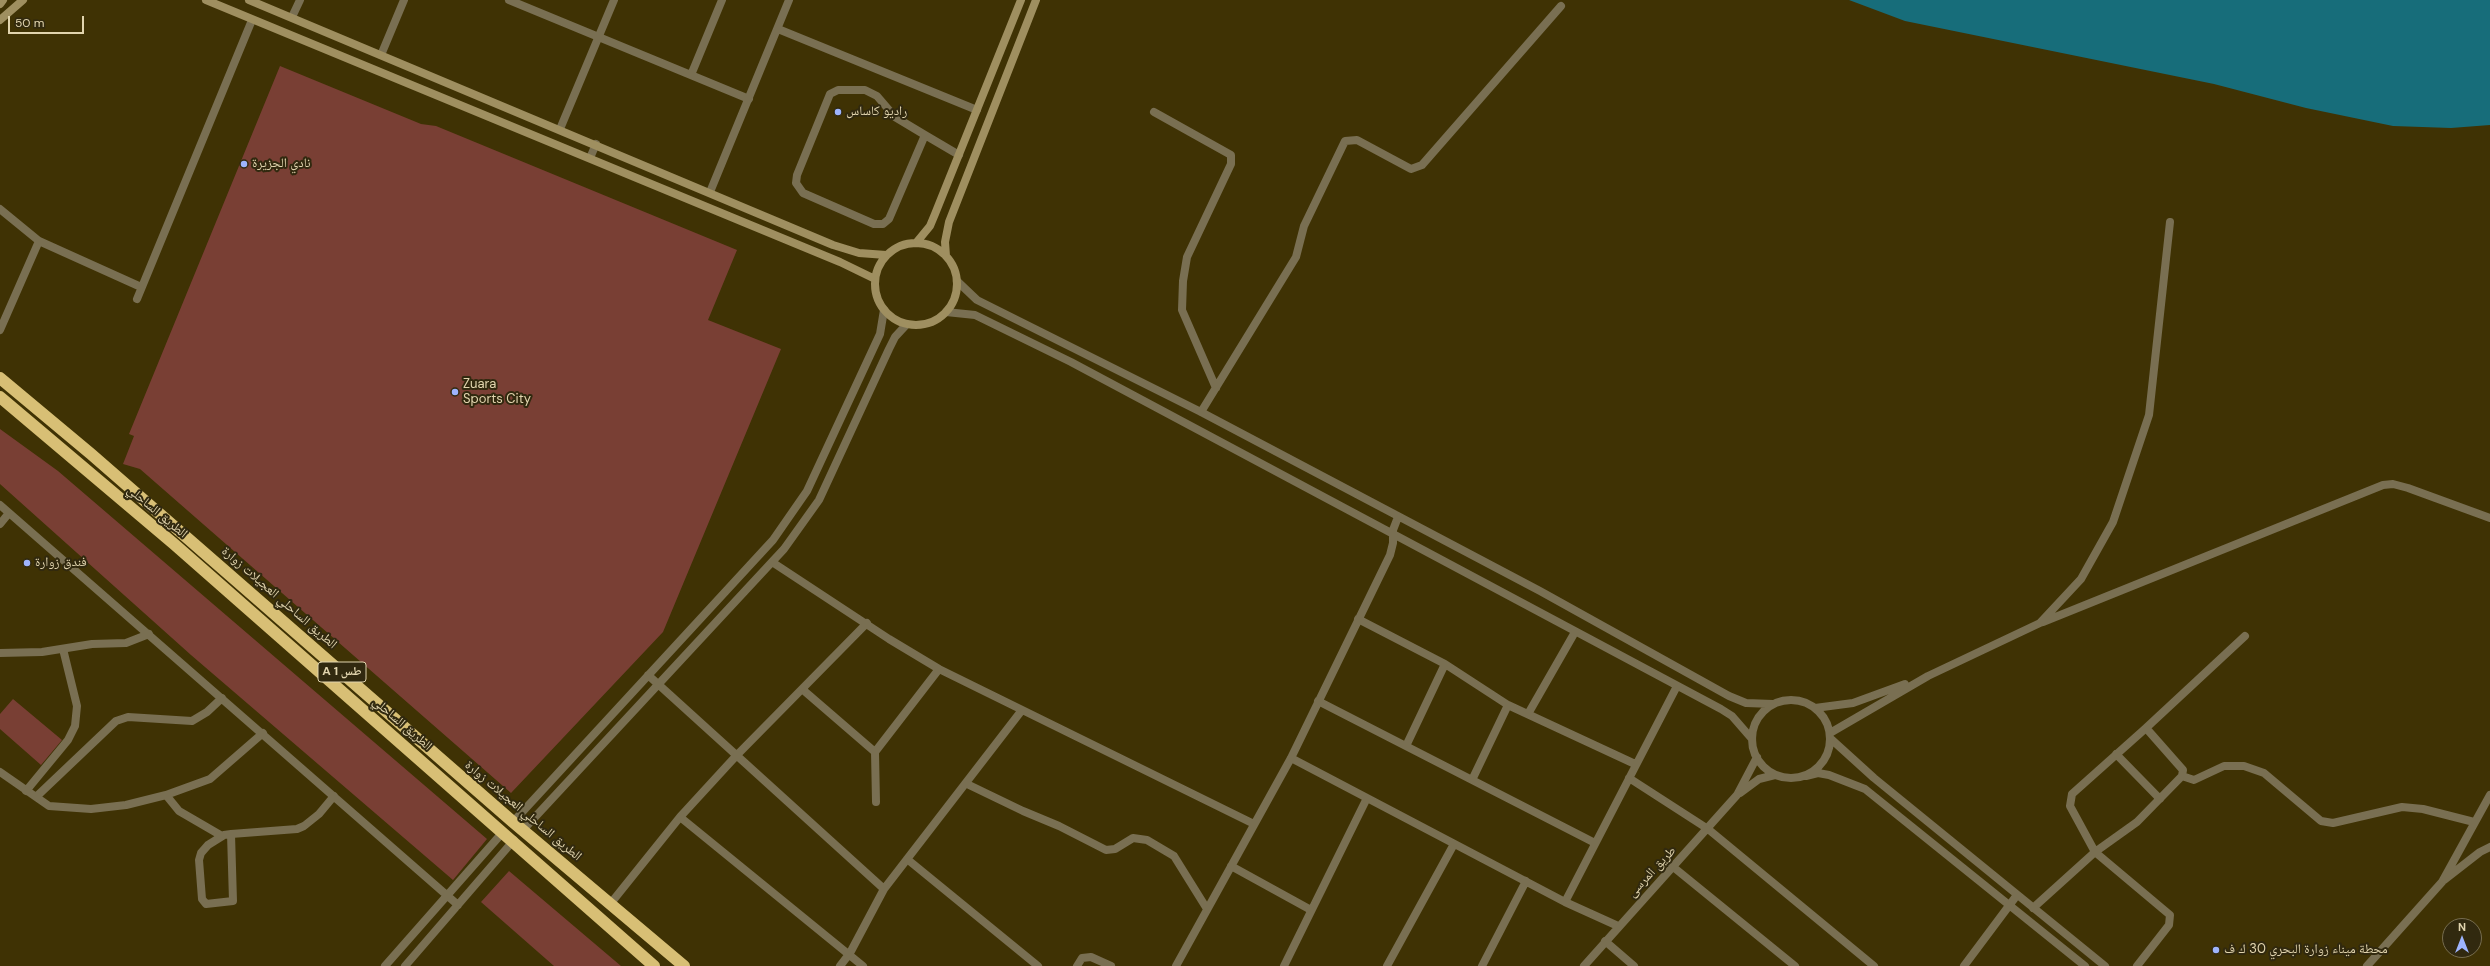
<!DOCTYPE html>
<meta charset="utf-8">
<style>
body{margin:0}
#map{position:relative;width:2490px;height:966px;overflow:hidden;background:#3f3204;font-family:"DM Sans",sans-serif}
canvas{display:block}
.north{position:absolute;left:2442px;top:918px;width:40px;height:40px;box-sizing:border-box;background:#31290f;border:1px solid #776d4f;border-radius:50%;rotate:0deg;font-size:11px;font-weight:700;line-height:16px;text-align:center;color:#e1d4ae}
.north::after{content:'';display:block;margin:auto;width:14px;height:18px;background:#9eb4fd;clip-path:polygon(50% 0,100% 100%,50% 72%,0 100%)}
.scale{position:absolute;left:8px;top:16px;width:76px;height:18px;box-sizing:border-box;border:2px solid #e1d4ae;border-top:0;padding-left:5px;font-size:12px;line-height:14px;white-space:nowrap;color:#e1d4ae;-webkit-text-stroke:3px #31290f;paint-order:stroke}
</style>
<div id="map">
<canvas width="2490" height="966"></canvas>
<div class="north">N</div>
<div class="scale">50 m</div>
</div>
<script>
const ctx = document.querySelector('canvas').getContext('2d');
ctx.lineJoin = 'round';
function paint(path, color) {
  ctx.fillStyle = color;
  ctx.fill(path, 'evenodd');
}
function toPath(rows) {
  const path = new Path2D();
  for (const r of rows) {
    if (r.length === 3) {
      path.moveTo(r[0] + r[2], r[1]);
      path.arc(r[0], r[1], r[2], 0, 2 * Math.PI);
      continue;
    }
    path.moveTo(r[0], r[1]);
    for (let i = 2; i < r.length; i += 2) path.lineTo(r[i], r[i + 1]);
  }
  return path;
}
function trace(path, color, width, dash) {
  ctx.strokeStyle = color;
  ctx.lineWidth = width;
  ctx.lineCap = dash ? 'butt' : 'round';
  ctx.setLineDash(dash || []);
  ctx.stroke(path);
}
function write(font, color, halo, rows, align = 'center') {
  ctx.font = font + ' "DM Sans","Noto Naskh Arabic",sans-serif';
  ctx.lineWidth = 4;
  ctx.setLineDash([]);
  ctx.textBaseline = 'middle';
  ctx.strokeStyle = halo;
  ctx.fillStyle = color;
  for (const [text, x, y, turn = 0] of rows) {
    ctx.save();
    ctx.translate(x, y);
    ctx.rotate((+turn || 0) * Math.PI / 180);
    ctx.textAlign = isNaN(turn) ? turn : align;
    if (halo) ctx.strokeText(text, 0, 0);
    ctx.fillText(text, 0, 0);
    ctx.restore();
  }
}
const green = toPath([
 [280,66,421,124,436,126,737,250,708,320,781,349,663,632,511,793,140,469,123,464,134,436,129,434],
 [0,429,58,471,487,839,453,880,191,655,0,484],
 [13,699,62,740,41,765,0,729,0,714],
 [509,871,621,966,554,966,481,902]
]);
const water = toPath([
 [1849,0,2490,0,2490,125,2451,128,2393,126,2306,108,2214,84,1905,21]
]);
const street = toPath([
 [509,0,749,99],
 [292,17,300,0],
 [778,29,977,110],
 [381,55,404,0],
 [691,75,722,0],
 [1154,112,1231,155,1231,164,1187,257,1183,281,1182,310,1216,388],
 [560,129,614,0],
 [925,135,889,219,883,224,874,224,803,193,796,183,797,175,830,94,838,90,865,90,877,96,895,117,925,135,959,155],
 [590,158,596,144],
 [710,192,789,0],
 [0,209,39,241,141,287],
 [957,281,977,300,1201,412,1540,591,1729,696,1746,703,1773,704],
 [137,299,252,20],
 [946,312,975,315,1071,362,1721,709,1732,716,1752,739],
 [0,330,39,241],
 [1201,412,1296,257,1304,226,1345,141,1357,140,1411,169,1422,165,1561,6],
 [0,505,458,905],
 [0,524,9,513],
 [772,562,889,639,939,669,1254,824],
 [1358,619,1445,664,1508,705,1635,764],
 [2043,622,2383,485,2393,484,2408,488,2490,518],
 [0,653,42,652,92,644,126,643,149,634],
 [648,675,884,889],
 [802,689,875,752,876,802],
 [1791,739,39],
 [1318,701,1595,843],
 [1815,708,1853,703,1905,684],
 [1528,714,1575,632],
 [2146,728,2245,636],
 [1830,733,1928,676,2040,623,2081,579,2113,522,2149,415,2170,222],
 [1831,739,1874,778,2105,966],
 [1406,746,1445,664],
 [875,752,939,669],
 [2116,754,2160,799],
 [1291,758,1565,902,1618,926],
 [0,772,49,806,91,809,126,805,166,795,210,779,263,733],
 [1806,776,1818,773,1829,775,1865,789,2085,966],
 [2182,776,2194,780,2224,766,2244,766,2264,773,2321,821,2333,823,2402,807,2423,809,2474,822],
 [1629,778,1708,829,1874,966],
 [1472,780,1508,705],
 [967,784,1023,811,1059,826,1106,850,1115,849,1133,838,1147,840,1174,856,1207,909],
 [26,791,68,740,75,726,77,706,63,649],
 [1740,793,1759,779,1775,775],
 [166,795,179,811,222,836],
 [36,797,116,721,128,717,192,721,207,712,222,698],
 [680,817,863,966],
 [513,822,773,540,807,491,880,334,884,310],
 [523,830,784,549,819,500,889,349,895,337,907,324],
 [231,834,233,901,206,904,202,899,199,860,201,853,208,845,224,835,231,834,297,829,304,826,319,814,334,796],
 [907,859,1038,966],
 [1231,866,1311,910],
 [1672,866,1795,966],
 [2444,880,2480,852,2490,847],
 [1565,902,1677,686],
 [611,903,680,817,736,756,867,623],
 [2033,908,2095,852,2137,822,2182,776,2183,770,2146,728,2072,794,2070,806,2095,852,2170,915,2169,925,2137,966],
 [1605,941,1634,966],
 [385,966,503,832],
 [405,966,514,840],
 [840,966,850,953,884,889,1022,710],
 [1077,966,1082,958,1091,957,1111,966],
 [1176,966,1291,758,1390,555,1393,543,1393,530,1398,517],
 [1284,966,1367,798],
 [1387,966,1454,844],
 [1482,966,1526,881],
 [1584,966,1737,795,1757,757],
 [1964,966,2017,895],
 [2367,966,2442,882,2490,795]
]);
const secondary = toPath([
 [206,0,840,262,875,279],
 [249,0,833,245,859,253,886,255],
 [0,4,3,0],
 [0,20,23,0],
 [916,243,930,226,935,214,1021,0],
 [916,284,41],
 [946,256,945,242,949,222,1036,0]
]);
const highway = toPath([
 [0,378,91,454,513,822,684,966],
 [0,397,174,544,654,966]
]);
const markers = [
 [838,112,4,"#9eb4fd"],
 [244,164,4,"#9eb4fd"],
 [455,392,4,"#9eb4fd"],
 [27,563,4,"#9eb4fd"],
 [2216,950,4,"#9eb4fd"]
];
const shields = [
 [342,672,48]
];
const shieldNames = [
 ["A 1 طس",342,672]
];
const poiNames = [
 ["راديو كاساس",846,112],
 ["نادي الجزيرة",252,164],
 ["Zuara",463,385],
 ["Sports City",463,400],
 ["فندق زوارة",35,563],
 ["محطة ميناء زوارة البحري 30 ك ف",2224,950]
];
const streetNames = [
 ["الطريق الساحلي",157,512,40],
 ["الطريق الساحلي العجيلات زوارة",279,598,41],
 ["الطريق الساحلي",402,724,41],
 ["الطريق الساحلي العجيلات زوارة",523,811,40],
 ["طريق المرسى",1652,872,-47]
];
paint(green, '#793f34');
paint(water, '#176d7a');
trace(street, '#796f52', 8);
trace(secondary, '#9f8f60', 8);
trace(highway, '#d8bf75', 12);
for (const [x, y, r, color] of markers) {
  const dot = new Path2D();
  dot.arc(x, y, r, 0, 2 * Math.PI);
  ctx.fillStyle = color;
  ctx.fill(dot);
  trace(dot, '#31290f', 1.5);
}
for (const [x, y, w] of shields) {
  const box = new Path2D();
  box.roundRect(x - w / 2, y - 10, w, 20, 3);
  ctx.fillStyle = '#31290f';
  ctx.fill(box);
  trace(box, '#e1d4ae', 1);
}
write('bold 12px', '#e1d4ae', null, shieldNames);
write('13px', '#e1d4ae', '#31290f', poiNames, 'left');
write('13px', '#e1d4ae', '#31290f', streetNames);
</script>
